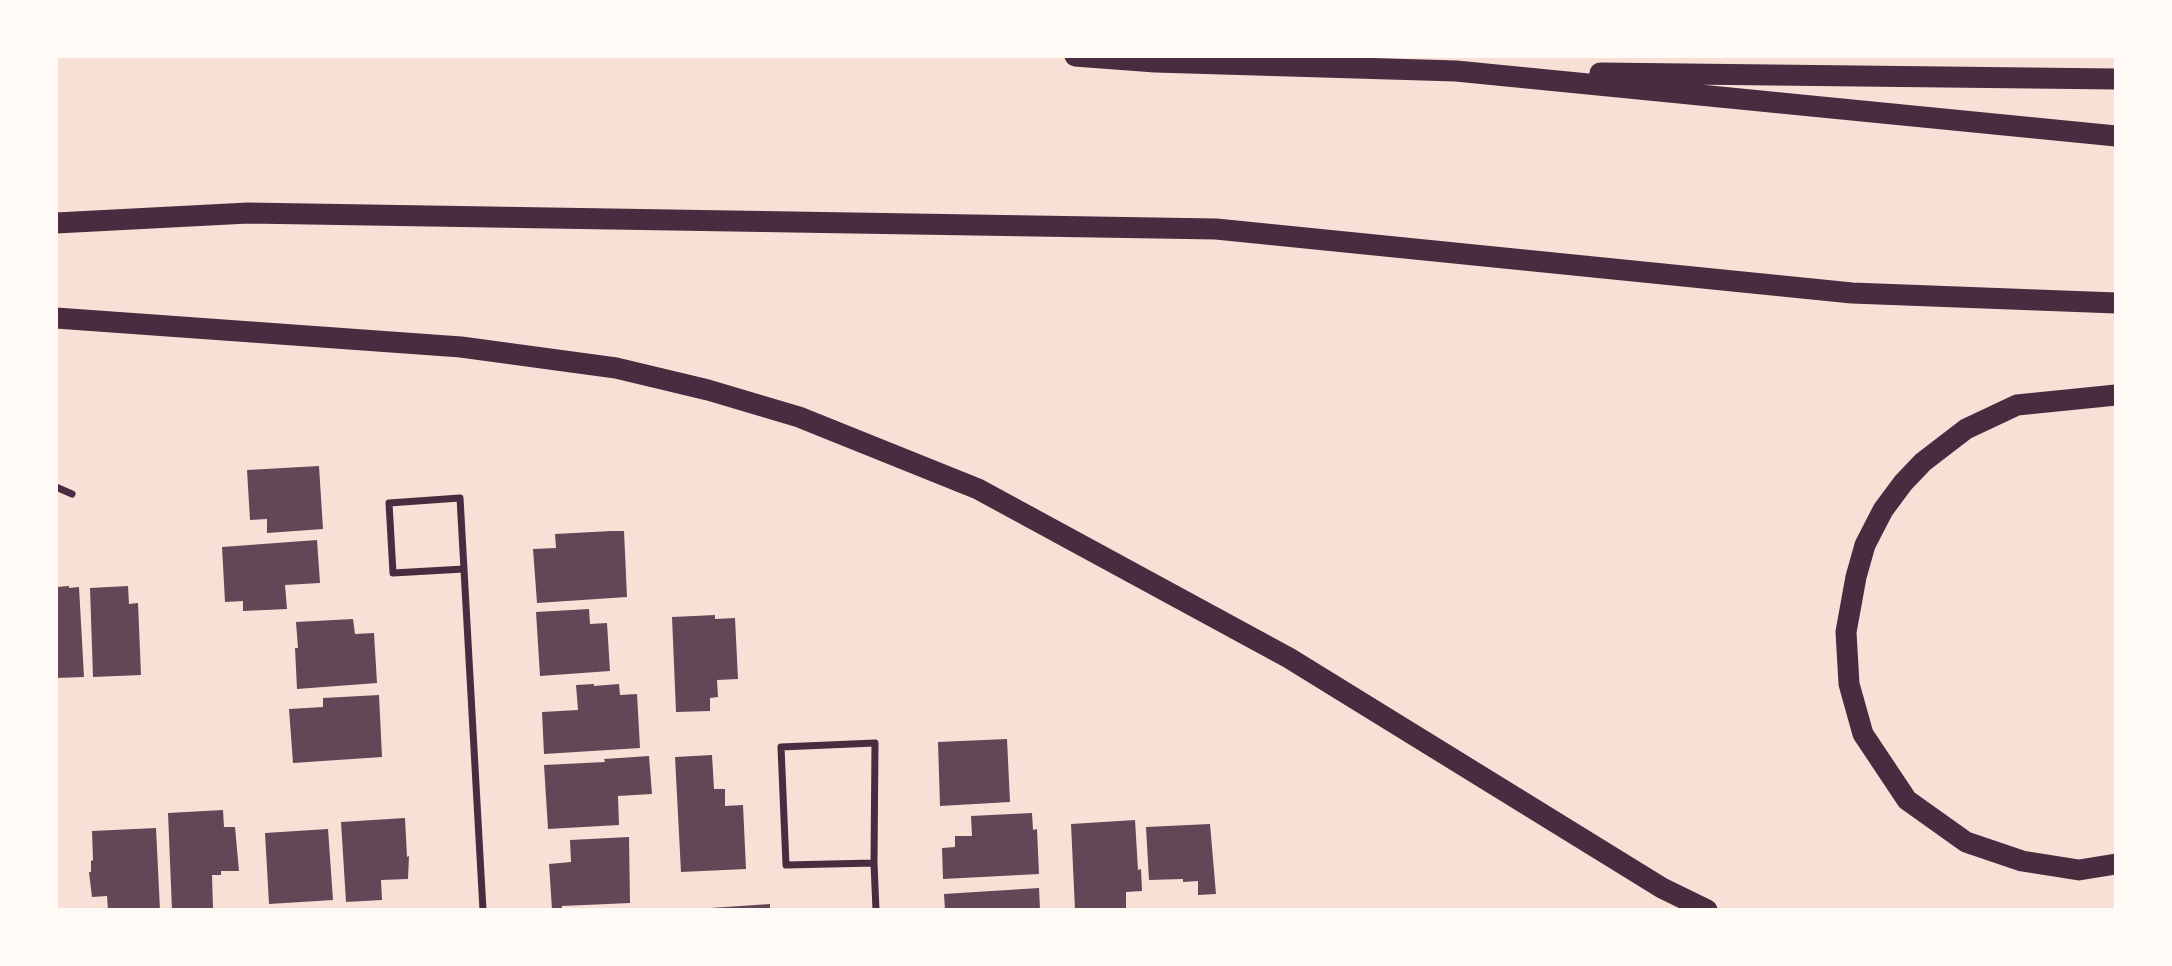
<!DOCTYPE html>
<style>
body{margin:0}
#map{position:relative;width:2172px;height:966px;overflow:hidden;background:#f7e1d7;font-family:"Nunito Sans",sans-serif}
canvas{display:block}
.frame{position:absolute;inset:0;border:58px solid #fffaf5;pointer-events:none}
</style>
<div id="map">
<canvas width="2172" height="966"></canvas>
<div class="frame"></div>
</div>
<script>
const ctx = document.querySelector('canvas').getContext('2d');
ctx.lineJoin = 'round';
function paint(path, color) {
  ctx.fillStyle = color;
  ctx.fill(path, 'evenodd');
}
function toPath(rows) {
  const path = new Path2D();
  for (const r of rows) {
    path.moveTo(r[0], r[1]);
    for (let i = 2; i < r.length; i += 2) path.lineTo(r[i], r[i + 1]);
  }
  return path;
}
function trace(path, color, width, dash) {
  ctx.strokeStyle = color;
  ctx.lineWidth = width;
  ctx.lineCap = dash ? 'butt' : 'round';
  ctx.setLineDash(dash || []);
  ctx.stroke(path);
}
const building = toPath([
 [319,466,323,529,267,533,267,519,250,520,247,470],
 [611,531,624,531,627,597,537,603,533,549,556,548,555,534],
 [317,540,320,583,285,585,287,609,243,611,243,601,225,602,222,547],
 [69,586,69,588,79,587,84,677,56,678,56,587],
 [128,586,129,604,138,603,141,675,93,677,90,588],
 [589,609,590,624,607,623,610,671,540,676,536,612],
 [715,615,715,619,735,618,738,679,717,680,718,697,710,698,710,711,676,712,672,617],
 [353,619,355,634,374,633,377,683,297,689,295,648,298,648,296,622],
 [594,684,594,686,619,684,620,695,637,694,640,748,544,754,542,712,578,710,576,685],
 [379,695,382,757,293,763,289,709,323,707,323,698],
 [1007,739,1010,802,940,806,938,742],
 [712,755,714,789,725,789,725,806,743,805,746,869,681,872,675,757],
 [649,756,652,794,618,796,619,825,548,829,544,765,605,762,604,759],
 [223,810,224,827,235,827,239,871,221,871,221,875,212,875,213,908,172,910,168,813],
 [1032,813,1033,830,1037,829,1039,874,943,879,942,848,955,847,955,836,972,836,971,816],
 [405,818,407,857,409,856,408,879,381,880,382,900,346,902,341,822],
 [1135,820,1138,870,1141,869,1142,891,1126,892,1126,910,1075,910,1071,824],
 [1210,824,1216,894,1198,895,1198,881,1183,882,1183,879,1149,880,1146,827],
 [156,828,160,910,108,910,107,896,92,897,89,872,91,872,91,861,93,860,92,831],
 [328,829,333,900,269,904,265,833],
 [629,837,630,903,562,906,562,909,552,909,549,864,571,862,570,840],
 [1039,888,1040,910,945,910,944,894],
 [770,904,770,910,710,910,710,908]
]);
const minor = toPath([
 [56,487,72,494],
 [464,569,393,573,389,503,460,498,483,910],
 [874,863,786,865,781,747,875,743,874,863,876,910]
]);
const motorway = toPath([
 [1075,56,1155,62,1456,71,2116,136],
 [1600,73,2116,79],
 [56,223,248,213,1216,229,1852,293,2116,303],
 [56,318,461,347,616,368,708,390,799,417,978,489,1289,658,1662,888,1707,910],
 [2116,395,2017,405,1966,429,1923,462,1903,483,1883,510,1865,545,1856,577,1846,632,1849,684,1863,734,1907,800,1966,842,2022,861,2079,870,2116,864]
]);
paint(building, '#644757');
trace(minor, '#4a2c40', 7);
trace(motorway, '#4a2c40', 21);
</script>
